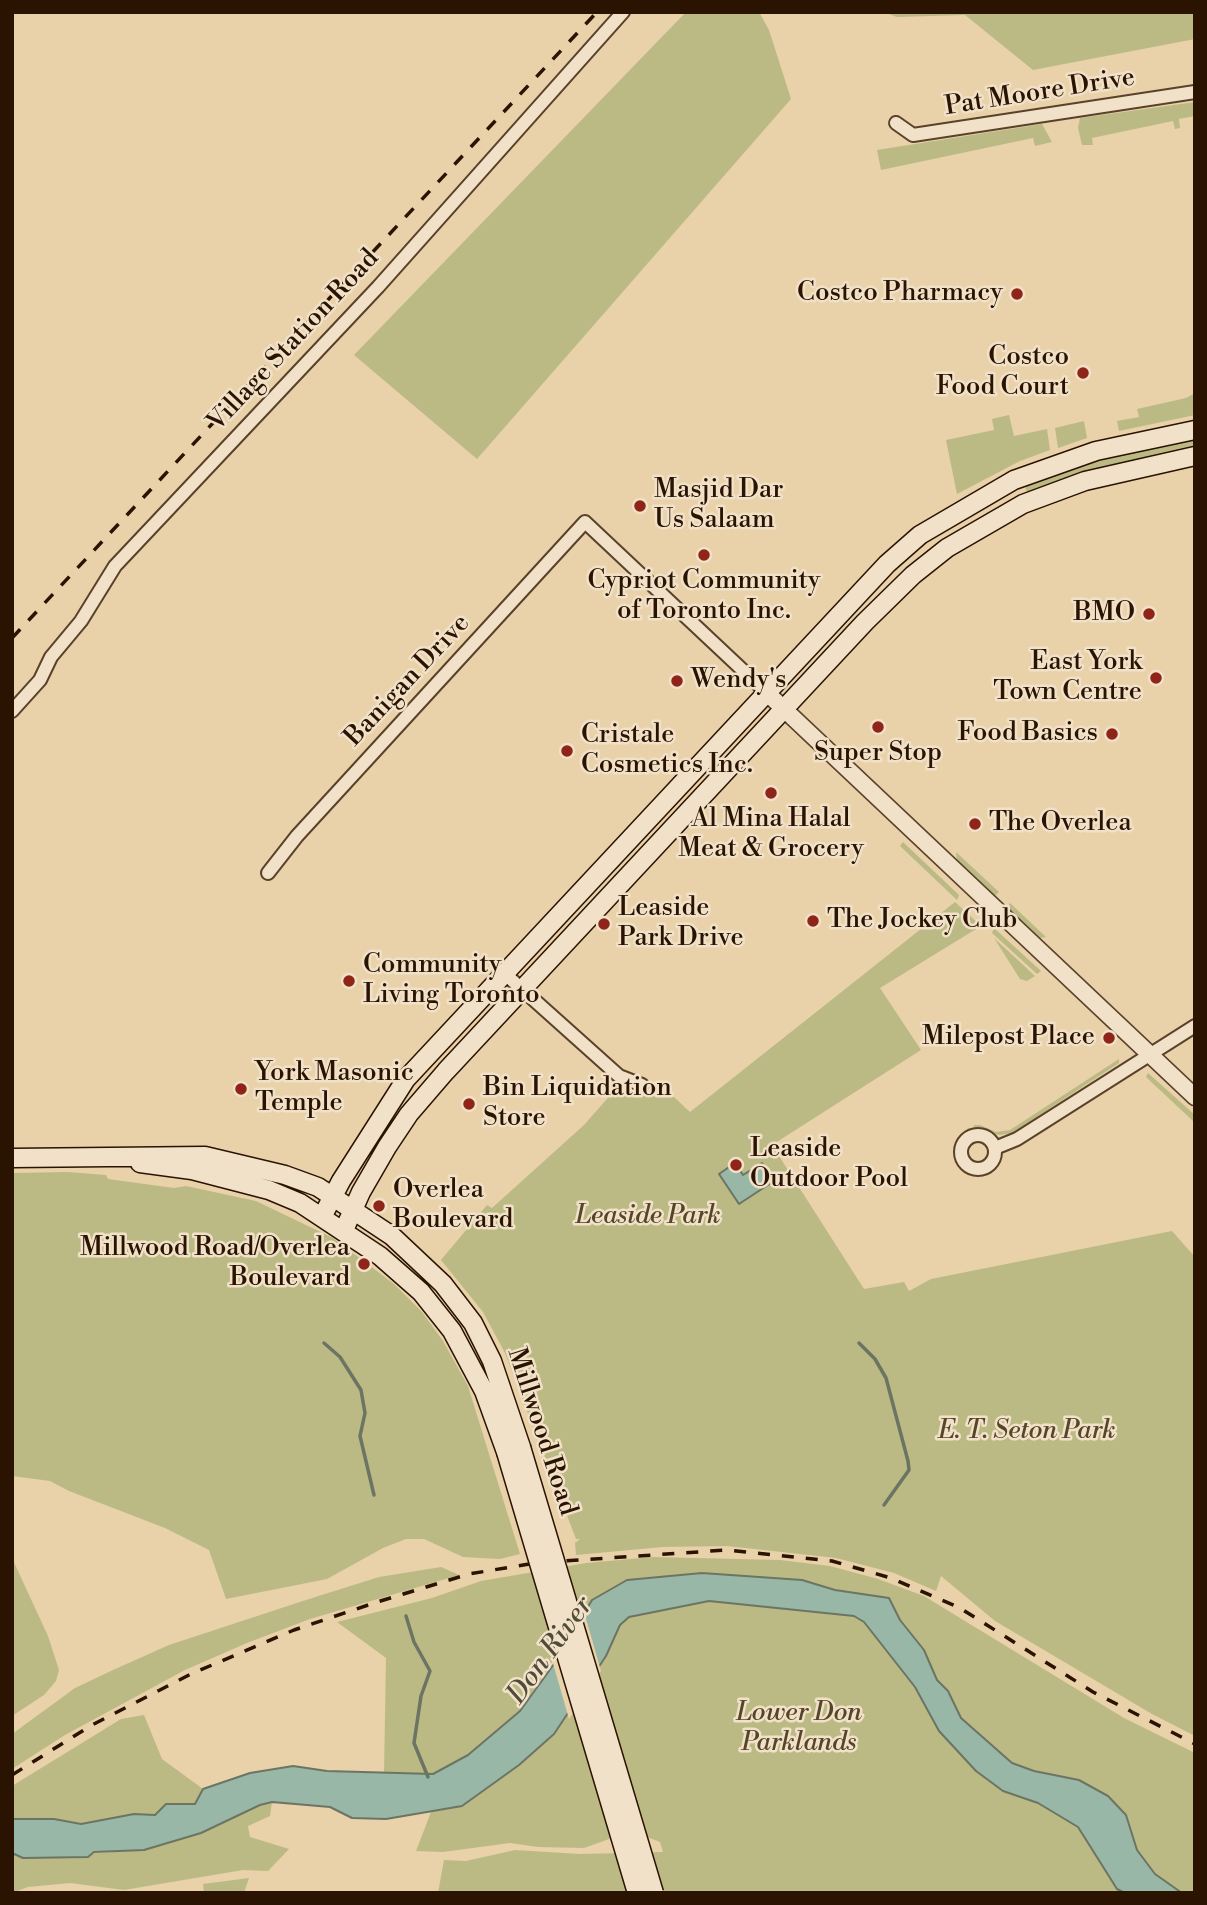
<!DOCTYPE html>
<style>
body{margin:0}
#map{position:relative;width:1207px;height:1905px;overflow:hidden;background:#e9d1aa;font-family:"Libre Bodoni",serif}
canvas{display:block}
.frame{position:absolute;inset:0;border:14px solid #2a1300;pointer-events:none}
</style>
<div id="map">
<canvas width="1207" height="1905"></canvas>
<div class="frame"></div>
</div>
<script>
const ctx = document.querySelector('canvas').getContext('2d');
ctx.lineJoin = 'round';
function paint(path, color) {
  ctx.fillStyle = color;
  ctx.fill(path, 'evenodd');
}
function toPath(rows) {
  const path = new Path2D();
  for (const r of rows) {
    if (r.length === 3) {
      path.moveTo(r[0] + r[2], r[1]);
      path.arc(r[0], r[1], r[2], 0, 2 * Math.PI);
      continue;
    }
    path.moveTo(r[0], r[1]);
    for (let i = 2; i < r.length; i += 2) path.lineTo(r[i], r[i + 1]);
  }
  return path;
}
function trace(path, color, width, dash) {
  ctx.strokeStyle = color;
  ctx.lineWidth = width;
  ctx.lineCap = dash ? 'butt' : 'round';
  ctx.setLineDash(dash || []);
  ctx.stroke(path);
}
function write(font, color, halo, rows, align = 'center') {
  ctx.font = font + ' "Libre Bodoni",serif';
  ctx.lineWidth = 5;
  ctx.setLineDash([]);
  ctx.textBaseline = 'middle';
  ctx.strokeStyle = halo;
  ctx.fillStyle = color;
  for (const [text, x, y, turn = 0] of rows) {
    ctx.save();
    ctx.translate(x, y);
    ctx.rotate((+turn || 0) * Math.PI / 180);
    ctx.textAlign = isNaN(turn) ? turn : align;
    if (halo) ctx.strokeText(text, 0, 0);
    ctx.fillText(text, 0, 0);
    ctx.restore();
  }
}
const green = toPath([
 [686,12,759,12,769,30,791,99,477,459,354,355],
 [883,12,1195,12,1195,39,1033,70,965,15,897,17],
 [1195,102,1195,116,1179,119,1180,128,1175,129,1173,121,1092,138,1093,145,1082,145,1078,128,1080,118],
 [1042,124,1052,142,1035,146,1033,138,881,170,877,150],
 [1195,393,1195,415,1119,431,1117,421,1139,417,1137,409,1186,398],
 [1009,415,1014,436,1047,429,1050,450,1020,461,957,494,946,440,994,430,992,419],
 [1084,421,1087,438,1058,448,1055,428],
 [1195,435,1195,445,1155,454,1029,493,1026,490,1025,483,1071,464],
 [903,842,959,895,957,900,900,846],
 [956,852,999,892,995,896,957,860],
 [955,902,981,926,880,988,921,1050,772,1145,864,1289,904,1282,909,1291,931,1279,1172,1231,1195,1257,1195,1736,1152,1714,995,1621,941,1576,936,1591,894,1573,836,1558,727,1546,663,1547,576,1555,575,1543,580,1539,576,1539,505,1353,483,1312,441,1260,487,1205,492,1208,584,1125,613,1092,616,1095,632,1088,642,1094,660,1084,690,1112],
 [1010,903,1046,937,1040,938,1007,907],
 [994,928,1041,971,1037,974,992,933],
 [994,938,1035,976,1027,981,1020,979],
 [1119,1059,1119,1063,1012,1133,999,1135,974,1128,974,1125,980,1125,996,1132,1010,1130],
 [1148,1073,1195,1115,1193,1121,1146,1077],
 [68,1172,106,1175,108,1179,174,1188,186,1186,256,1201,333,1238,394,1284,422,1312,443,1341,468,1386,520,1554,500,1559,463,1557,424,1539,406,1539,383,1548,327,1579,226,1599,209,1550,165,1528,69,1491,50,1481,12,1476,12,1173],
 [653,1557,780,1560,830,1566,878,1579,924,1596,1124,1718,1195,1753,1195,1893,438,1893,444,1860,466,1861,515,1850,580,1854,663,1852,660,1842,642,1835,612,1838,584,1848,538,1847,510,1843,443,1852,416,1851,431,1812,463,1806,528,1758,566,1717,605,1658,589,1605,520,1711,468,1755,433,1775,384,1773,386,1658,337,1622,432,1598,481,1581,586,1563],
 [12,1558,48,1636,59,1670,56,1681,44,1695,12,1716],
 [441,1567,459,1575,310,1619,247,1643,185,1670,65,1735,12,1769,12,1734,75,1688,113,1670,169,1645,309,1599,379,1577],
 [144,1715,162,1759,203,1789,195,1804,181,1803,155,1815,134,1814,81,1824,54,1819,12,1819,12,1786,121,1719],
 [272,1802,270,1816,248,1826,250,1837,289,1849,268,1871,243,1870,124,1890,70,1883,28,1887,12,1893,12,1853,23,1858,144,1850,201,1833,260,1805],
 [249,1878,244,1893,204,1893,203,1884]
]);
const water = toPath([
 [735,1163,743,1175,762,1163,774,1181,739,1204,719,1174,735,1163],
 [702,1573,802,1580,835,1590,889,1598,900,1620,924,1650,937,1680,948,1691,961,1718,1012,1763,1034,1771,1079,1780,1108,1796,1126,1815,1137,1850,1155,1874,1182,1893,1125,1893,1117,1889,1078,1827,1038,1803,1003,1791,976,1771,939,1731,915,1687,864,1622,854,1616,709,1601,629,1617,620,1625,606,1656,554,1734,519,1765,462,1806,386,1819,352,1818,330,1807,272,1802,260,1805,201,1833,144,1850,94,1852,88,1857,23,1858,12,1853,12,1819,54,1819,81,1824,134,1814,155,1815,166,1804,195,1804,203,1789,250,1773,293,1766,327,1771,433,1774,468,1755,520,1711,554,1664,592,1600,627,1580,702,1573]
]);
const pier = toPath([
 [583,1608,601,1671,569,1719,552,1660]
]);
const stream = toPath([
 [324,1343,340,1357,361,1390,365,1413,360,1436,374,1495],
 [859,1343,875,1359,886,1378,908,1461,909,1470,884,1505],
 [406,1616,414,1642,430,1671,421,1696,414,1743,428,1777]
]);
const minor = toPath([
 [896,123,913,135,1195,92],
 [12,711,40,680,51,657,81,621,115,566,378,287,623,12],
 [268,873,297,836,585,522,767,693],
 [504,973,619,1076,642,1085],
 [978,1152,17],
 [995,1148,1017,1139,1195,1026]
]);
const tertiary = toPath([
 [767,693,1195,1097]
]);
const secondary = toPath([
 [12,1158,205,1156,285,1175,318,1187,392,1236,443,1284,473,1323,492,1361,521,1447],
 [140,1163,192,1170,269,1190,300,1203,380,1256,421,1292,452,1331,484,1391,506,1452],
 [322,1217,341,1181,406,1079,887,564,920,535,1014,480,1096,451,1195,430],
 [344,1230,361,1192,387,1147,409,1114,446,1071,865,622,913,575,947,548,1023,504,1085,481,1195,456]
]);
const rail = toPath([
 [12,638,597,12],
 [12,1775,92,1725,191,1674,294,1630,377,1602,469,1574,535,1563,726,1550,832,1561,891,1578,960,1608,1093,1692,1195,1744]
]);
const secondaryBridge = toPath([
 [521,1447,654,1893],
 [506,1452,637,1893]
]);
const markers = [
 [1017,294,7,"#8f2418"],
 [1083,373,7,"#8f2418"],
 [640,506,7,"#8f2418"],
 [704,555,7,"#8f2418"],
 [1149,614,7,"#8f2418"],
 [1156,678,7,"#8f2418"],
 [677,681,7,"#8f2418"],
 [878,727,7,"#8f2418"],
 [1112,734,7,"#8f2418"],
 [567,751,7,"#8f2418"],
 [771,793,7,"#8f2418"],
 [975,824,7,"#8f2418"],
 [813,921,7,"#8f2418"],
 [604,924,7,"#8f2418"],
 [349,981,7,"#8f2418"],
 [1109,1038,7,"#8f2418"],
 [241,1089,7,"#8f2418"],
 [469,1104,7,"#8f2418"],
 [736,1165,7,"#8f2418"],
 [379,1206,7,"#8f2418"],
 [364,1264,7,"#8f2418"]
];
const streetNames = [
 ["Pat Moore Drive",1040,93,-9],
 ["Village Station Road",294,341,-47],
 ["Banigan Drive",408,681,-47],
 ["Millwood Road",541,1432,72]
];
const poiNames = [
 ["Costco Pharmacy",1003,294,"right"],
 ["Costco",1069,358,"right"],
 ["Food Court",1069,388,"right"],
 ["Masjid Dar",654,491],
 ["Us Salaam",654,521],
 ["Cypriot Community",704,582,"center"],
 ["of Toronto Inc.",704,612,"center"],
 ["BMO",1135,614,"right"],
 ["East York",1142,663,"right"],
 ["Town Centre",1142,693,"right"],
 ["Wendy's",691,681],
 ["Food Basics",1098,734,"right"],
 ["Cristale",581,736],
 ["Cosmetics Inc.",581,766],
 ["Super Stop",878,754,"center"],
 ["Al Mina Halal",771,820,"center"],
 ["Meat & Grocery",771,850,"center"],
 ["The Overlea",989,824],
 ["Leaside",618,909],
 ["Park Drive",618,939],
 ["The Jockey Club",827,921],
 ["Community",363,966],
 ["Living Toronto",363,996],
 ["Milepost Place",1095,1038,"right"],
 ["York Masonic",255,1074],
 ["Temple",255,1104],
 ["Bin Liquidation",483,1089],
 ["Store",483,1119],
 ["Leaside",750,1150],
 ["Outdoor Pool",750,1180],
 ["Overlea",393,1191],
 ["Boulevard",393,1221],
 ["Millwood Road/Overlea",350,1249,"right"],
 ["Boulevard",350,1279,"right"]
];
const parkNames = [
 ["Leaside Park",648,1217],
 ["E. T. Seton Park",1027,1432],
 ["Lower Don",799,1714],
 ["Parklands",799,1744]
];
const waterNames = [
 ["Don River",551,1651,-54]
];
paint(green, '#bcba84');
paint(water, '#98b7a6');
trace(water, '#6c7564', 2);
paint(pier, '#e9d1aa');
trace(stream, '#6c7564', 3.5);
trace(minor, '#5a422a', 16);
trace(tertiary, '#5a422a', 19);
trace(secondary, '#2a1300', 21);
trace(minor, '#f1e1c8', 12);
trace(tertiary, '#f1e1c8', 16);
trace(secondary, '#f1e1c8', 18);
trace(rail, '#2a1300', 3.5, [12, 12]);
trace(secondaryBridge, '#2a1300', 21, []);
trace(secondaryBridge, '#f1e1c8', 18);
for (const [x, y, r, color] of markers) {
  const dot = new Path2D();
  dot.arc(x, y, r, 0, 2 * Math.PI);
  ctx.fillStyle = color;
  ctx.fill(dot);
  trace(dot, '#f1e1c8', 2.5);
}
write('26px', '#2a1300', '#f1e1c8', streetNames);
write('26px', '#2a1300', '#f1e1c8', poiNames, 'left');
write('italic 26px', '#564528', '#f1e1c8', parkNames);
write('italic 28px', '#504c3a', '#f1e1c8', waterNames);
</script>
